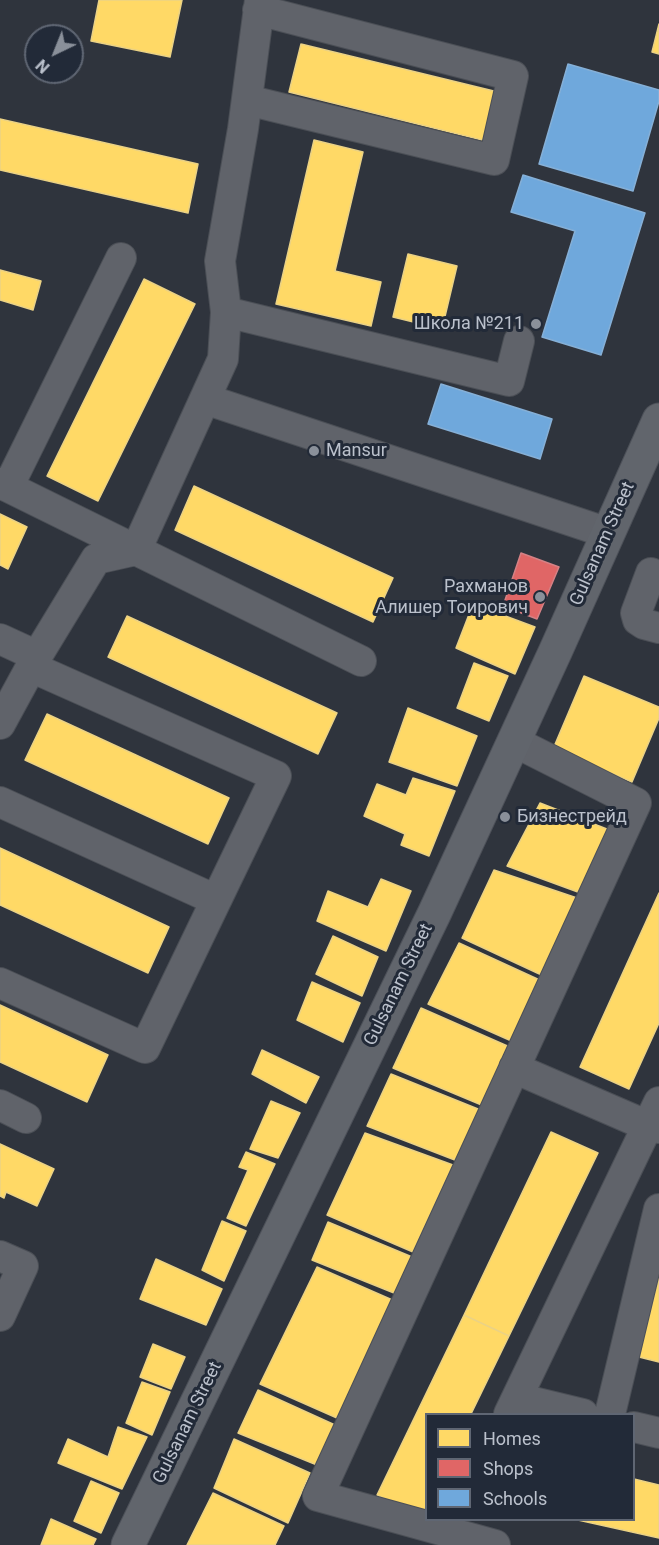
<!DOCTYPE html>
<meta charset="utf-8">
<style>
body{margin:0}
#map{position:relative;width:659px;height:1545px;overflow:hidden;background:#2f343d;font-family:Roboto,sans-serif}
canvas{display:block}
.legend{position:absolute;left:425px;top:1413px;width:210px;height:108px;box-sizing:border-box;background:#222a38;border:2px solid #5f6673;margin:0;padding:8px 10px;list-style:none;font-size:18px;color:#bbc1cc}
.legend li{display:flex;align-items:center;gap:12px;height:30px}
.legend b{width:30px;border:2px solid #5f6673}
.north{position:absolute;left:24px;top:24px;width:60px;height:60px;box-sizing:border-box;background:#222a38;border:2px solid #5f6673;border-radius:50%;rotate:223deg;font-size:16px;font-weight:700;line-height:24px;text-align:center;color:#bbc1cc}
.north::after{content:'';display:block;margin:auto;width:21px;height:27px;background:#8a909a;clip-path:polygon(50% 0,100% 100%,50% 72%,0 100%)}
</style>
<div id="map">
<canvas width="659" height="1545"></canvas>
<ul class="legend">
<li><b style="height:16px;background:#ffd966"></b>Homes</li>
<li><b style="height:16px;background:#e06666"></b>Shops</li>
<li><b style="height:16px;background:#6fa8dc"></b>Schools</li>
</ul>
<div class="north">N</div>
</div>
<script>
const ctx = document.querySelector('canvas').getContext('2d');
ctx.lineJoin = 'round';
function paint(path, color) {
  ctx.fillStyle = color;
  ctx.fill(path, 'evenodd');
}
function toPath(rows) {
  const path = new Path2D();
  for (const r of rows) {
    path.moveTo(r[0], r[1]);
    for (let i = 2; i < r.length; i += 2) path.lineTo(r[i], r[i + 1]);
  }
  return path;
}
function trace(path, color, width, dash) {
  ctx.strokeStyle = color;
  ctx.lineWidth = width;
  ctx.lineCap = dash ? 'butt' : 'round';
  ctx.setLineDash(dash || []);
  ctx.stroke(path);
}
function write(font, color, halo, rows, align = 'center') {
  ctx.font = font + ' Roboto,sans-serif';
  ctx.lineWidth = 6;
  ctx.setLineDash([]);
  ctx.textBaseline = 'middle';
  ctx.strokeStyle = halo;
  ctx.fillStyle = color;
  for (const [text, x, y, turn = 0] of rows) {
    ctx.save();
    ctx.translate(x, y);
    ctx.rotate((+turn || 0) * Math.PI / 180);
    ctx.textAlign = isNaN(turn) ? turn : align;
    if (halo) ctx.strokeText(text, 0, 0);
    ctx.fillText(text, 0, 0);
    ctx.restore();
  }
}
const homes = toPath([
 [99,0,182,0,170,57,91,41,99,0],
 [659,24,659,54,652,52,659,24],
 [301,44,502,93,490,142,289,92,301,44],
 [0,119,198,164,188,213,0,170,0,119],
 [314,140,363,152,335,271,381,282,371,326,276,304,314,140],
 [408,254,457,266,442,329,393,317,408,254],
 [0,270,41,281,33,310,0,300,0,270],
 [144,279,195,304,98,501,47,476,144,279],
 [194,486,393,578,373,622,175,530,194,486],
 [0,514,27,527,8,569,0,565,0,514],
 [473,604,535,627,515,674,456,648,473,604],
 [127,616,337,713,318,754,108,657,127,616],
 [474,663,508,676,489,721,457,708,474,663],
 [584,676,659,707,659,718,632,782,553,749,584,676],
 [408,708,477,736,457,786,389,762,408,708],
 [47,714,229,798,208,844,25,760,47,714],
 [413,778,455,791,429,856,401,845,405,834,364,816,377,784,406,795,413,778],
 [540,803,612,831,586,895,507,866,540,803],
 [0,848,169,927,148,973,0,905,0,848],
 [494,870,583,900,548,978,462,938,494,870],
 [381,879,411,891,386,951,317,921,328,891,368,907,381,879],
 [659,893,659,1023,629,1089,580,1067,659,893],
 [333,936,378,957,362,996,316,974,333,936],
 [459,943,544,982,516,1043,428,1004,459,943],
 [312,982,360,1003,343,1042,297,1020,312,982],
 [0,1005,108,1055,87,1102,0,1062,0,1005],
 [421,1008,512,1048,484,1106,393,1068,421,1008],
 [262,1050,319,1077,306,1103,252,1074,262,1050],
 [391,1074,483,1111,460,1162,367,1126,391,1074],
 [271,1101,300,1113,278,1158,250,1149,271,1101],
 [551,1132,598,1153,509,1336,464,1315,551,1132],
 [365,1133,453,1165,413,1252,327,1215,365,1133],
 [0,1144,54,1169,37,1206,6,1192,4,1198,0,1196,0,1144],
 [246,1152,275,1164,246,1226,227,1218,248,1170,239,1167,246,1152],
 [222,1221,246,1231,224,1281,202,1270,222,1221],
 [328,1222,417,1259,399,1295,312,1260,328,1222],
 [156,1259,222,1289,206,1325,140,1299,156,1259],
 [317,1267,397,1302,337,1418,260,1384,317,1267],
 [659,1277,659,1362,639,1357,659,1277],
 [464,1315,509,1336,471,1414,426,1414,426,1507,421,1517,377,1495,464,1315],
 [153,1344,185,1357,171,1389,140,1377,153,1344],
 [142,1382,170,1392,152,1435,126,1423,142,1382],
 [258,1390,335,1425,317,1465,238,1433,258,1390],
 [118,1427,147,1437,122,1489,58,1463,68,1439,108,1457,118,1427],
 [234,1439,310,1473,288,1523,214,1488,234,1439],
 [634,1479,659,1485,659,1538,578,1520,634,1520,634,1479],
 [91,1481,119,1493,101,1533,74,1521,91,1481],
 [213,1493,284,1526,275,1545,187,1545,213,1493],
 [51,1519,96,1539,93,1545,41,1545,51,1519]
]);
const shops = toPath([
 [521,553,559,567,537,619,503,606,521,553]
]);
const schools = toPath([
 [568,64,659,90,659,101,633,191,539,164,568,64],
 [523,175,645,213,601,355,542,337,575,231,511,212,523,175],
 [441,384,552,419,540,459,428,424,441,384]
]);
const minor = toPath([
 [247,100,494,160,513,76,258,10],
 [226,312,509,381,519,341],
 [205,399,608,533],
 [0,483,361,661],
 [8,487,121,258],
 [651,573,636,613,638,620,644,624,659,628],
 [0,639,37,656],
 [0,724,37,656,96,559,136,550,223,359,226,312,220,261,243,129,260,0],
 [0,802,216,900],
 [0,983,145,1048,276,776,31,667],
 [514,1068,648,1126,659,1128],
 [0,1105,26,1118],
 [0,1256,23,1266,0,1316],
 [517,1398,583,1414],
 [509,1414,659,1102],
 [610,1414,659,1209],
 [634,1427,659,1433],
 [495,1545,318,1496,636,803,513,741]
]);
const major = toPath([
 [128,1545,435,912,556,650,659,420]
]);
const markers = [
 [536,324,6,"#8a909a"],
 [314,451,6,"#8a909a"],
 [540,597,6,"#8a909a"],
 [505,817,6,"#8a909a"]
];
const poiNames = [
 ["Школа №211",524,324],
 ["Mansur",326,451,"left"],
 ["Рахманов",528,587],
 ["Алишер Тоирович",528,608],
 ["Бизнестрейд",517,817,"left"]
];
const streetNames = [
 ["Gulsanam Street",603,544,-66],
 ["Gulsanam Street",399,985,-64],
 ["Gulsanam Street",188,1423,-64]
];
paint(homes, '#ffd966');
trace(homes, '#ebd285', 1.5);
paint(shops, '#e06666');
trace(shops, '#d58185', 1.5);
paint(schools, '#6fa8dc');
trace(schools, '#86b0d7', 1.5);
trace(minor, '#4b4f56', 32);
trace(major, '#4d5159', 35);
trace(minor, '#60636a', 30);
trace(major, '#61656c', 33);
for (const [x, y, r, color] of markers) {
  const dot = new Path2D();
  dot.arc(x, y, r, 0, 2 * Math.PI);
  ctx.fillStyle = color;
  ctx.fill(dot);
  trace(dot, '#222a38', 2);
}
write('18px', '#bbc1cc', '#222a38', poiNames, 'right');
write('18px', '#bbc1cc', '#222a38', streetNames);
</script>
